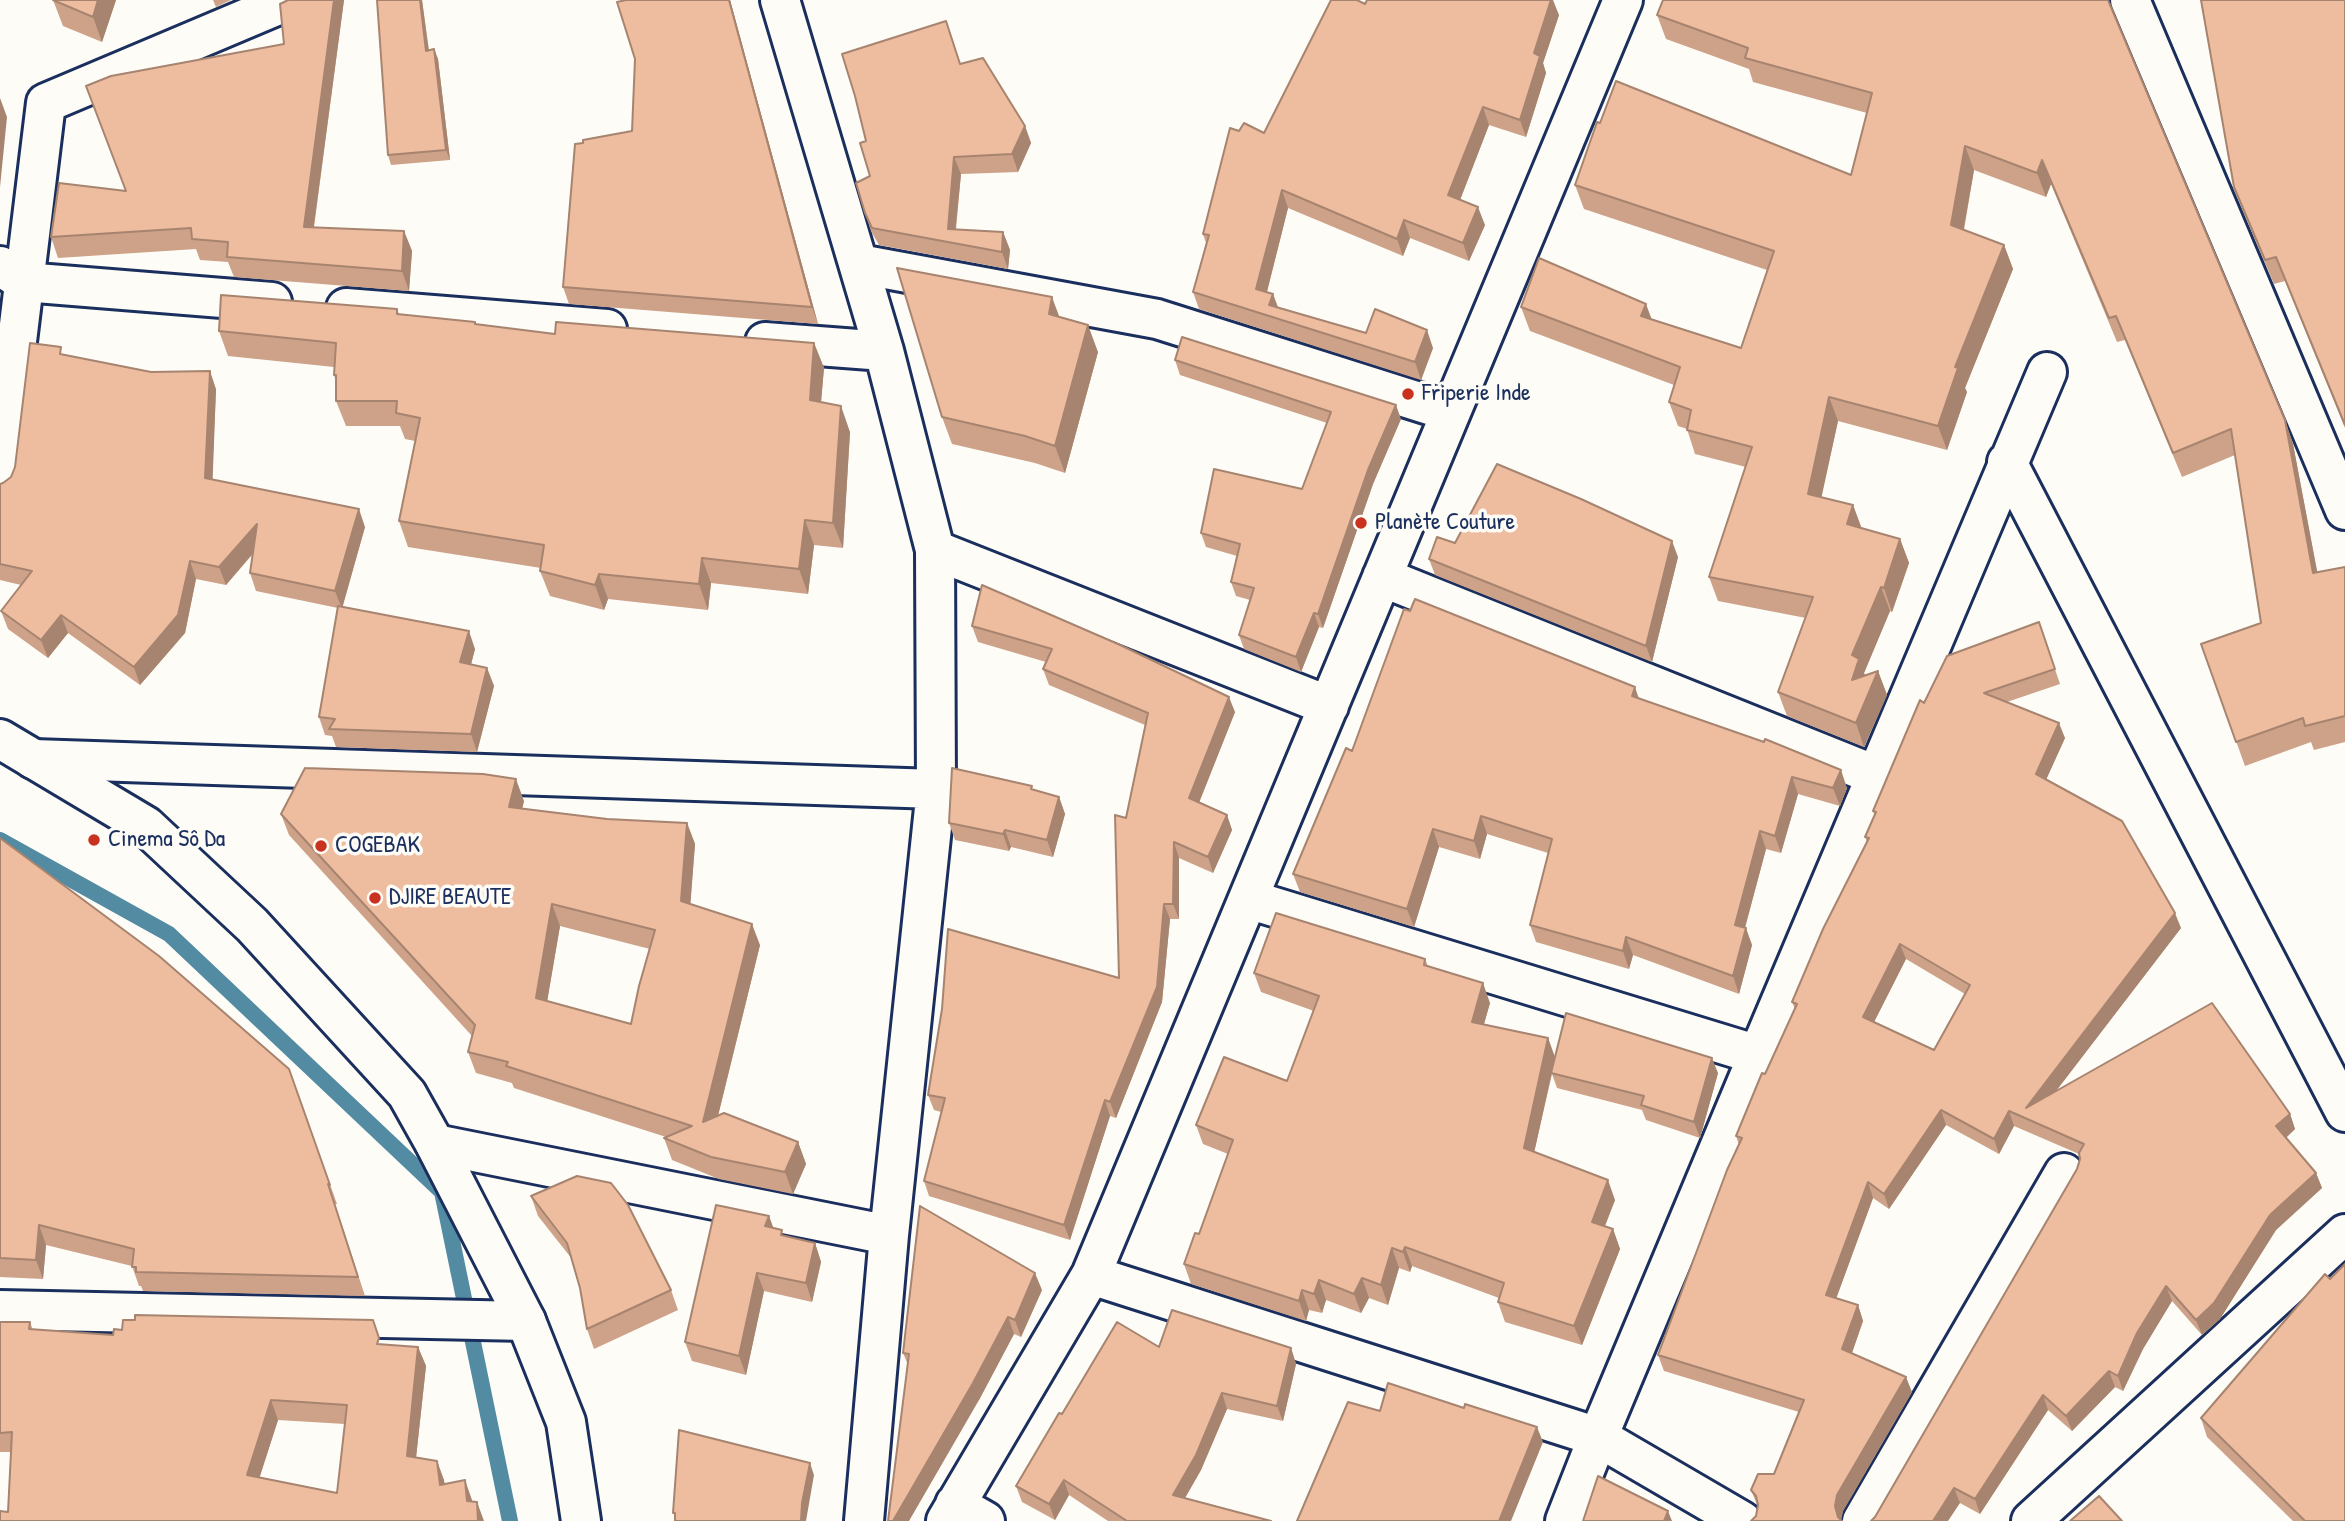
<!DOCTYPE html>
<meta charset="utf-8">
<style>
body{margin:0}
canvas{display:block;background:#fdfcf7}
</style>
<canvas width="2345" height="1521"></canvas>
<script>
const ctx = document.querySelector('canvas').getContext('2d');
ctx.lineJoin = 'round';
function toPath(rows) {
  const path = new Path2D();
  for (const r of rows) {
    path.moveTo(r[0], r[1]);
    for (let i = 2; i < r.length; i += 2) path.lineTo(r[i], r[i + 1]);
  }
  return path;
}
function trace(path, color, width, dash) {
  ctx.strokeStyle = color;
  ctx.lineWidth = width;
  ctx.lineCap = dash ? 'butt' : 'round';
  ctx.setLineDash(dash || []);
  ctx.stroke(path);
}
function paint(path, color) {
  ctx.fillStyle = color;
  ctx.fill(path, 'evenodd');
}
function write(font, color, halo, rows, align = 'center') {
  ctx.font = font + ' "Patrick Hand",sans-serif';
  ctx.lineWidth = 7;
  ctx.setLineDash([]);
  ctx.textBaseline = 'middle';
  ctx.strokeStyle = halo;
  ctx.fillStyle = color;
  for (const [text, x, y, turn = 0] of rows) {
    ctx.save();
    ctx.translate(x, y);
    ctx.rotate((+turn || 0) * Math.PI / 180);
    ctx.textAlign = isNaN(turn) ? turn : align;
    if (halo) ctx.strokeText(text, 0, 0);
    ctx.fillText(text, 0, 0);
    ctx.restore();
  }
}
const stream = toPath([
 [0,840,169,934,442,1192,510,1521]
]);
const minor = toPath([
 [780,0,884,351,935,550,936,789,889,1235,864,1521],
 [2130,0,2345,510],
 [859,264,1157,319,1451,412],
 [0,266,24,282,272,302],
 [346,308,607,329],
 [765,342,884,351],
 [2007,462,2345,1112],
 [0,481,46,103,290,0],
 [935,550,1329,706],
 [1382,577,1875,775],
 [33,759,936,789],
 [1248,899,1758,1055],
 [435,1144,889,1235],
 [1091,1275,1598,1437,1742,1521],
 [0,1310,526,1321],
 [955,1504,985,1521],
 [946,1521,1091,1275,1623,0],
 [1565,1521,1598,1437,1758,1055,2047,372],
 [1862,1521,2064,1173],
 [2031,1521,2345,1234]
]);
const secondary = toPath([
 [0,739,146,826,252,925,407,1094,435,1144,526,1321,566,1422,581,1521]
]);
const wall = toPath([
 [53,0,116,0,102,42,63,26],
 [213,0,231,0,216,7],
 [288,0,344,0,314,227,404,231,412,251,409,291,234,277,228,262,200,260,196,249,58,258,51,237,125,191,284,44],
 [377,0,422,0,429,50,434,49,438,59,450,160,391,165,388,155],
 [626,0,730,0,818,324,569,304,563,287,632,131,635,59],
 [1663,0,2109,0,2109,4,2285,420,2293,444,2317,572,2345,567,2345,742,2314,750,2311,742,2245,766,2201,644,2261,623,2235,455,2182,477,2125,340,2117,342,2051,184,2046,197,1974,170,1964,230,2004,245,2013,269,1965,388,1967,392,1947,450,1838,421,1821,497,1853,505,1861,528,1900,539,1909,563,1892,612,1890,611,1864,673,1865,675,1878,671,1887,695,1864,747,1787,716,1778,692,1806,618,1718,601,1709,577,1746,467,1695,454,1687,429,1678,426,1669,402,1674,385,1530,331,1521,307,1652,319,1741,348,1767,270,1584,209,1575,185,1851,175,1867,113,1753,82,1749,69,1666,39,1657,15],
 [2345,0,2345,428,2285,281,2274,284,2243,211,2234,187],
 [1365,4,1559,15,1543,63,1546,73,1526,137,1489,125,1460,200,1485,225,1469,261,1410,238,1403,256,1288,208,1267,292,1273,294,1278,307,1366,333,1433,348,1421,380,1199,309,1193,292,1206,243,1203,234,1239,131,1264,133],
 [952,39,960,64,1025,126,1031,143,1018,172,961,174,956,230,1003,232,1010,250,1008,269,879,245,871,231,865,213,870,176,866,141],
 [397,309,399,314,555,334,814,343,824,368,821,402,850,432,843,548,814,545,808,594,711,583,708,610,608,599,604,610,550,596,540,571,541,568,408,547,399,521,415,441,405,439,400,426,346,426,336,401,336,382,334,375,334,367,228,356,219,331],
 [1059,317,1098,352,1065,473,1035,463,952,444,942,417],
 [64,355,216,389,212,480,365,527,342,607,475,649,471,664,487,668,494,686,477,752,336,747,332,736,325,735,319,717,338,608,256,591,250,573,253,554,226,585,196,579,185,633,140,685,68,633,48,658,8,629,1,611,21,585,0,580,0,484,3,483,11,477],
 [1175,360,1401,419,1373,484,1323,628,1319,627,1301,672,1244,649,1239,635,1250,600,1236,596,1231,582,1237,556,1206,547,1201,533,1302,489,1327,423,1180,375],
 [1678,557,1652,662,1435,575,1429,559],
 [982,585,1235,712,1199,802,1227,815,1232,830,1213,873,1179,858,1179,919,1170,919,1162,1002,1116,1118,1110,1116,1070,1240,929,1196,924,1181,941,1112,934,1110,928,1095,1119,978,1126,818,1145,725,1049,685,1043,669,1046,662,978,642,972,626],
 [2039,622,2060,684,2007,702,2065,738,2046,779,2181,928,2056,1091,2290,1114,2295,1129,2286,1138,2316,1173,2322,1188,2276,1230,2220,1319,2202,1335,2172,1301,2143,1349,2123,1391,2115,1387,2072,1431,2048,1410,1980,1514,1960,1503,1875,1517,2077,1169,2080,1159,2079,1154,2014,1126,1999,1154,1946,1125,1889,1209,1873,1198,1836,1298,1858,1305,1863,1321,1852,1353,1912,1392,1843,1511,1841,1520,1756,1516,1758,1507,1751,1490,1774,1474,1799,1412,1664,1371,1658,1355,1739,1145,1736,1136,1795,1009,1792,1002,1867,842,1865,837,1875,816,1873,811,1924,703],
 [1906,959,1965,994,1934,1050,1874,1022],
 [1639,699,1847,788,1840,806,1798,794,1781,853,1766,849,1745,928,1752,945,1739,994,1633,955,1629,969,1536,942,1530,925,1548,853,1487,834,1480,859,1439,847,1414,927,1300,892,1293,874,1352,751],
 [1059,797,1065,814,1053,857,1011,847,1009,851,955,840,949,823],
 [524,801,522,809,607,819,687,823,695,844,690,904,760,945,718,1116,798,1142,806,1164,793,1194,719,1179,672,1160,664,1138,666,1137,514,1088,512,1083,476,1073,468,1052,472,1036,289,835,281,814],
 [560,926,650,949,631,1024,547,1001],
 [0,838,289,1069,337,1204,335,1204,365,1296,143,1291,141,1286,139,1286,132,1266,46,1245,43,1279,0,1277],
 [1425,959,1428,966,1490,1003,1484,1024,1548,1038,1555,1057,1718,1073,1700,1138,1646,1120,1642,1110,1557,1088,1552,1074,1534,1152,1615,1200,1605,1226,1613,1229,1620,1249,1582,1345,1505,1322,1498,1302,1499,1298,1412,1266,1410,1272,1399,1268,1388,1305,1369,1298,1361,1313,1326,1300,1322,1313,1309,1310,1306,1321,1191,1284,1184,1264,1199,1234,1228,1154,1203,1144,1196,1125,1287,1081,1314,1011,1261,992,1254,973],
 [531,1196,671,1290,678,1310,594,1349,587,1329,580,1288,572,1259,538,1216],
 [769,1216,773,1228,784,1236,815,1243,821,1262,812,1302,764,1291,746,1375,692,1361,685,1342],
 [1042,1290,1021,1337,1014,1334,979,1400,908,1365,903,1353],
 [0,1322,30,1322,33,1330,113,1335,418,1347,426,1366,416,1458,437,1461,445,1484,472,1501,8,1512,11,1452,0,1452],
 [278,1420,345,1424,337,1493,259,1478],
 [1159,1347,1291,1348,1296,1364,1283,1421,1227,1409,1201,1470,1185,1498,1271,1521,1108,1521,1069,1495,1055,1520,1022,1502,1016,1486,1062,1414],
 [2201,1418,2345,1521,2293,1521,2207,1437]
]);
const shadedWall = toPath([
 [98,0,116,0,102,42,93,17],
 [334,0,344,0,311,247,304,227],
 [420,0,422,0,430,61,426,51],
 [729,0,730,0,818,324,812,307],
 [1551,0,1553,0,1559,15,1543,63,1546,73,1526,137,1520,120,1534,53],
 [434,49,438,59,450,160,446,150],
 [0,98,7,117,0,187],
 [1483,107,1489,125,1455,213,1448,195],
 [1025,126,1031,143,1018,172,1012,154],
 [1965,146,1974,170,1960,249,1951,225],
 [954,157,961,174,954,243,948,229],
 [2042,160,2051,184,2046,197,2037,173],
 [1282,190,1288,208,1263,307,1256,289],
 [1478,207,1485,225,1469,261,1463,243],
 [1404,220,1410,238,1403,256,1397,239],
 [404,231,412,251,409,291,402,271],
 [1003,232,1010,250,1008,269,1002,252],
 [2004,245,2013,269,1965,388,1967,392,1947,450,1938,426,1955,367],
 [1273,294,1279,311,1269,305],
 [1052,297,1062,324,1049,314],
 [1646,304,1655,328,1641,316],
 [1088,325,1098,352,1065,473,1055,446],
 [1427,330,1433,348,1421,380,1415,362],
 [814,343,824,368,819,425,810,400],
 [210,371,216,389,212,496,205,478],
 [1829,397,1838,421,1817,518,1808,494],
 [1396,405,1401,419,1373,484,1323,628,1318,614,1368,470],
 [841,406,850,432,843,548,833,523],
 [2285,420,2293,444,2322,597,2313,573],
 [1853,505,1862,529,1847,524],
 [359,509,365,527,342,609,335,591],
 [805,520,814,545,808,594,799,569],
 [257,524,263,541,226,585,219,567],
 [1900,539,1909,563,1892,612,1884,588],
 [1672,541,1678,557,1652,662,1646,646],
 [702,558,711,583,708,610,699,584],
 [190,561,196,579,185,633,140,685,134,667],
 [599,574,608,599,604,610,595,585],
 [1881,587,1890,611,1864,673,1868,683,1852,680,1852,655],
 [1314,613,1319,627,1301,672,1296,657],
 [61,615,68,633,48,658,41,640],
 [469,631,475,649,467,680,460,662],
 [487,668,494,686,477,752,471,734],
 [1878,671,1887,695,1864,747,1856,723],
 [1635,687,1641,705,1632,696],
 [1229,697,1235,712,1195,813,1189,798],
 [2059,723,2065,738,2042,789,2036,774],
 [1841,770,1847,788,1840,806,1833,788],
 [1792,777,1798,794,1781,853,1775,836],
 [516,779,524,801,517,829,509,807],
 [1059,797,1065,814,1053,857,1047,840],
 [1227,815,1232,830,1213,873,1208,857],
 [1481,816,1487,834,1480,859,1474,841],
 [687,823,695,844,689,923,681,901],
 [1433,829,1439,847,1414,927,1407,909],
 [1005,830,1011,847,1009,851,1003,834],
 [1760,831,1766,849,1741,942,1735,925],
 [1174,842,1179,858,1179,919,1173,904],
 [552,904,560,926,544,1020,536,998],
 [1164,904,1170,919,1162,1002,1116,1118,1110,1102],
 [2175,913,2181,928,2033,1121,2026,1108],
 [752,924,760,945,711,1144,703,1122],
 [1746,928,1752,945,1739,994,1733,976],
 [1626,937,1633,955,1629,969,1623,951],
 [1900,944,1906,959,1869,1032,1863,1017],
 [1483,983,1490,1003,1479,1041,1472,1022],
 [1548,1038,1555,1058,1531,1167,1524,1148],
 [1712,1058,1718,1073,1700,1138,1694,1122],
 [1105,1100,1110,1116,1070,1240,1064,1225],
 [1941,1110,1946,1125,1889,1209,1884,1194],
 [2009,1111,2014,1126,1999,1154,1994,1139],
 [2290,1114,2295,1129,2281,1142,2276,1126],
 [798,1142,806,1164,793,1194,785,1172],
 [2316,1173,2322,1188,2276,1230,2220,1319,2202,1335,2196,1320,2270,1215],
 [1608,1180,1615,1200,1599,1241,1592,1222],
 [1868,1182,1873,1198,1832,1310,1826,1295],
 [769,1216,776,1235,765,1226],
 [39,1225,46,1245,43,1279,36,1260],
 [1613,1229,1620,1249,1582,1345,1574,1326],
 [815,1243,821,1262,812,1302,806,1283],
 [1405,1247,1412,1266,1410,1272,1403,1252],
 [1392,1248,1399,1268,1388,1305,1381,1285],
 [757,1273,764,1291,746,1375,739,1356],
 [1035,1273,1042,1290,1021,1337,1015,1320],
 [1362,1278,1369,1298,1361,1313,1354,1294],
 [1319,1280,1326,1300,1322,1313,1314,1294],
 [2166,1286,2172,1301,2143,1349,2123,1391,2118,1376,2137,1333],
 [1302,1290,1309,1310,1306,1321,1299,1301],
 [1858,1305,1863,1321,1848,1364,1842,1349],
 [1008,1317,1014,1334,979,1400,909,1521,893,1521],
 [418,1347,426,1366,414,1476,407,1456],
 [1291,1348,1296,1364,1283,1421,1277,1406],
 [2109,1371,2115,1387,2072,1431,2066,1416],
 [1906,1377,1912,1392,1843,1511,1840,1521,1839,1521,1835,1506,1837,1495],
 [1222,1393,1227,1409,1201,1470,1178,1510,1173,1495],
 [2043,1395,2048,1410,1980,1514,1975,1499],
 [271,1400,278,1420,254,1495,247,1475],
 [1537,1427,1543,1442,1511,1521,1499,1521],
 [437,1461,444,1480,447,1504,440,1485],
 [810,1463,814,1475,806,1521,801,1521,802,1503],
 [465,1480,472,1500,474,1520,467,1501],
 [1064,1480,1069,1495,1055,1520,1049,1504],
 [1954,1488,1960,1503,1948,1521,1933,1521],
 [477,1502,484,1521,478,1521],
 [1668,1511,1672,1521,1664,1521]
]);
const building = toPath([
 [53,0,98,0,93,17,53,0],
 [288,0,334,0,304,227,404,231,402,271,227,257,228,242,192,239,191,228,51,237,59,183,126,191,86,86,111,76,284,44,280,4,288,0],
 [377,0,420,0,426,51,434,49,446,150,388,155,377,0],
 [626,0,729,0,812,307,563,287,575,144,583,143,583,140,632,131,635,59,617,2,626,0],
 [1331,0,1357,0,1365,4,1367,0,1551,0,1534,53,1540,56,1520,120,1483,107,1448,195,1478,207,1463,243,1404,220,1397,239,1282,190,1256,289,1273,294,1269,305,1366,333,1375,309,1427,330,1415,362,1193,292,1209,235,1203,234,1230,128,1239,131,1244,123,1264,133,1331,0],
 [1663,0,2108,0,2285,420,2313,573,2345,567,2345,716,2305,726,2303,718,2236,742,2201,644,2261,623,2231,429,2173,453,2116,316,2109,318,2042,160,2037,173,1965,146,1951,225,2004,245,1955,367,1958,368,1938,426,1829,397,1808,494,1853,505,1847,524,1900,539,1884,588,1881,587,1852,655,1859,659,1852,680,1878,671,1856,723,1778,692,1813,597,1709,577,1752,447,1687,430,1691,410,1669,402,1680,367,1521,307,1539,258,1646,304,1641,316,1741,348,1774,251,1575,185,1597,122,1600,123,1616,81,1851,175,1872,93,1745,58,1748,48,1657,15,1663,0],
 [2201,0,2345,0,2345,425,2276,257,2265,260,2234,187,2201,0],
 [946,21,960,64,983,58,1025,126,1012,154,954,157,948,229,1003,232,1002,252,872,228,865,213,856,183,870,176,860,143,866,141,855,96,842,54,946,21],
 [897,268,1052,297,1049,314,1088,325,1055,446,1025,436,942,417,897,268],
 [221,295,397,309,397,314,475,322,475,324,555,334,556,322,814,343,810,400,841,406,833,523,805,520,799,569,702,558,699,584,599,574,595,585,540,571,544,545,399,521,420,418,396,413,397,401,336,401,336,375,334,375,336,343,219,331,221,295],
 [1182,337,1396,405,1368,470,1318,614,1314,613,1296,657,1239,635,1254,588,1231,582,1240,544,1201,533,1214,469,1302,489,1331,412,1175,360,1182,337],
 [30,343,61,347,60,354,151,372,210,371,205,478,359,509,335,591,250,573,257,524,219,567,190,561,178,615,134,667,61,615,41,640,1,611,32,571,0,564,0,484,3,483,11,477,15,467,30,343],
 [1497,464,1581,499,1672,541,1646,646,1429,559,1437,537,1455,543,1497,464],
 [982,585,1118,644,1229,697,1189,798,1227,815,1208,857,1174,842,1173,904,1164,904,1157,987,1110,1102,1105,1100,1064,1225,924,1181,945,1098,928,1095,942,1009,948,929,1119,978,1115,815,1126,818,1148,713,1043,669,1052,649,972,626,982,585],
 [1415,599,1635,687,1632,696,1764,742,1765,739,1841,770,1833,788,1792,777,1775,836,1760,831,1735,925,1746,928,1733,976,1626,937,1623,951,1530,925,1552,839,1481,816,1474,841,1433,829,1407,909,1293,874,1346,748,1352,751,1404,609,1410,611,1415,599],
 [338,606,469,631,460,662,487,668,471,734,329,729,335,719,319,717,338,606],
 [2039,622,2055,669,1984,693,2059,723,2036,774,2122,821,2175,913,2026,1108,2212,1003,2290,1114,2276,1126,2316,1173,2270,1215,2214,1303,2196,1320,2166,1286,2137,1333,2118,1376,2109,1371,2066,1416,2043,1395,1975,1499,1954,1488,1933,1521,1871,1521,1875,1517,2077,1169,2080,1159,2079,1153,2084,1144,2009,1111,1994,1139,1941,1110,1884,1194,1868,1182,1826,1295,1858,1305,1842,1349,1906,1377,1837,1495,1835,1506,1838,1517,1842,1521,1751,1521,1756,1516,1758,1505,1756,1496,1751,1490,1758,1474,1774,1474,1804,1400,1658,1355,1727,1170,1742,1138,1736,1136,1762,1073,1765,1074,1797,1004,1792,1002,1823,929,1869,838,1865,837,1876,812,1873,811,1920,700,1924,703,1947,656,2039,622],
 [1900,944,1970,985,1934,1050,1863,1017,1900,944],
 [305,768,483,774,516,779,509,807,607,819,687,823,681,901,752,924,703,1122,724,1113,798,1142,785,1172,711,1157,664,1138,692,1126,506,1066,508,1062,468,1052,475,1025,281,814,305,768],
 [552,904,655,930,639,986,631,1024,536,998,552,904],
 [952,768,1032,786,1031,789,1059,797,1047,840,1005,830,1003,834,949,823,952,768],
 [0,838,159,956,289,1069,330,1185,328,1184,358,1277,136,1272,136,1267,132,1267,134,1249,39,1225,36,1260,0,1258,0,838],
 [1276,913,1425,959,1424,965,1483,983,1472,1022,1548,1038,1524,1148,1608,1180,1592,1222,1613,1229,1574,1326,1498,1302,1504,1283,1405,1247,1403,1252,1392,1248,1381,1285,1362,1278,1354,1294,1319,1280,1314,1294,1302,1290,1299,1301,1184,1264,1195,1233,1199,1234,1233,1140,1196,1125,1224,1057,1287,1081,1319,996,1254,973,1276,913],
 [1566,1013,1712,1058,1694,1122,1641,1105,1644,1096,1551,1073,1566,1013],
 [577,1176,611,1183,628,1205,671,1290,587,1329,580,1288,567,1243,531,1196,577,1176],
 [716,1205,769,1216,765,1226,782,1230,781,1235,815,1243,806,1283,757,1273,739,1356,685,1342,716,1205],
 [920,1206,1035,1273,1015,1320,1008,1317,973,1383,893,1521,888,1521,909,1354,903,1353,920,1206],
 [2345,1264,2345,1521,2305,1521,2201,1418,2325,1274,2330,1279,2345,1264],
 [1172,1310,1291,1348,1277,1406,1222,1393,1196,1455,1173,1495,1271,1521,1127,1521,1064,1480,1049,1504,1016,1486,1059,1413,1062,1414,1117,1322,1159,1347,1172,1310],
 [135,1315,373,1320,379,1338,377,1344,418,1347,407,1456,437,1461,440,1485,465,1480,467,1501,477,1502,478,1521,0,1521,0,1511,8,1512,12,1432,0,1433,0,1322,30,1322,29,1329,113,1335,114,1329,122,1330,123,1320,135,1320,135,1315],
 [271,1400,347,1405,337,1493,247,1475,271,1400],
 [1388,1383,1464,1408,1465,1404,1537,1427,1499,1521,1297,1521,1348,1402,1380,1411,1388,1383],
 [679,1430,810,1463,802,1503,801,1521,675,1521,675,1513,673,1513,679,1430],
 [1598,1476,1668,1511,1664,1521,1583,1521,1598,1476],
 [2099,1496,2122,1521,2070,1521,2099,1496]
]);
const markers = [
 [1408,394,7,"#c8321e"],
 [1361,523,7,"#c8321e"],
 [94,840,7,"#c8321e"],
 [321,846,7,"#c8321e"],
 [375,898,7,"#c8321e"]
];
const poiNames = [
 ["Friperie Inde",1422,394],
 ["Planète Couture",1375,523],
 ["Cinema Sô Da",108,840],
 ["COGEBAK",335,846],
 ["DJIRE BEAUTE",389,898]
];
trace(stream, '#528ba2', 16);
trace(minor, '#1b2f5e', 44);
trace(secondary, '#1b2f5e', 44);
trace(minor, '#fdfcf7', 38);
trace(secondary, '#fdfcf7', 38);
paint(wall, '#cda289');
paint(shadedWall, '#a7846f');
paint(building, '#eebc9f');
trace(building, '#a7846f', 2);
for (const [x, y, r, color] of markers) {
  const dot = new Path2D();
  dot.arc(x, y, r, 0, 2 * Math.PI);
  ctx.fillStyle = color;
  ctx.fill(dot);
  trace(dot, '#fdfcf7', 2.5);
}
write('24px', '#1b2f5e', '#fdfcf7', poiNames, 'left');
</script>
